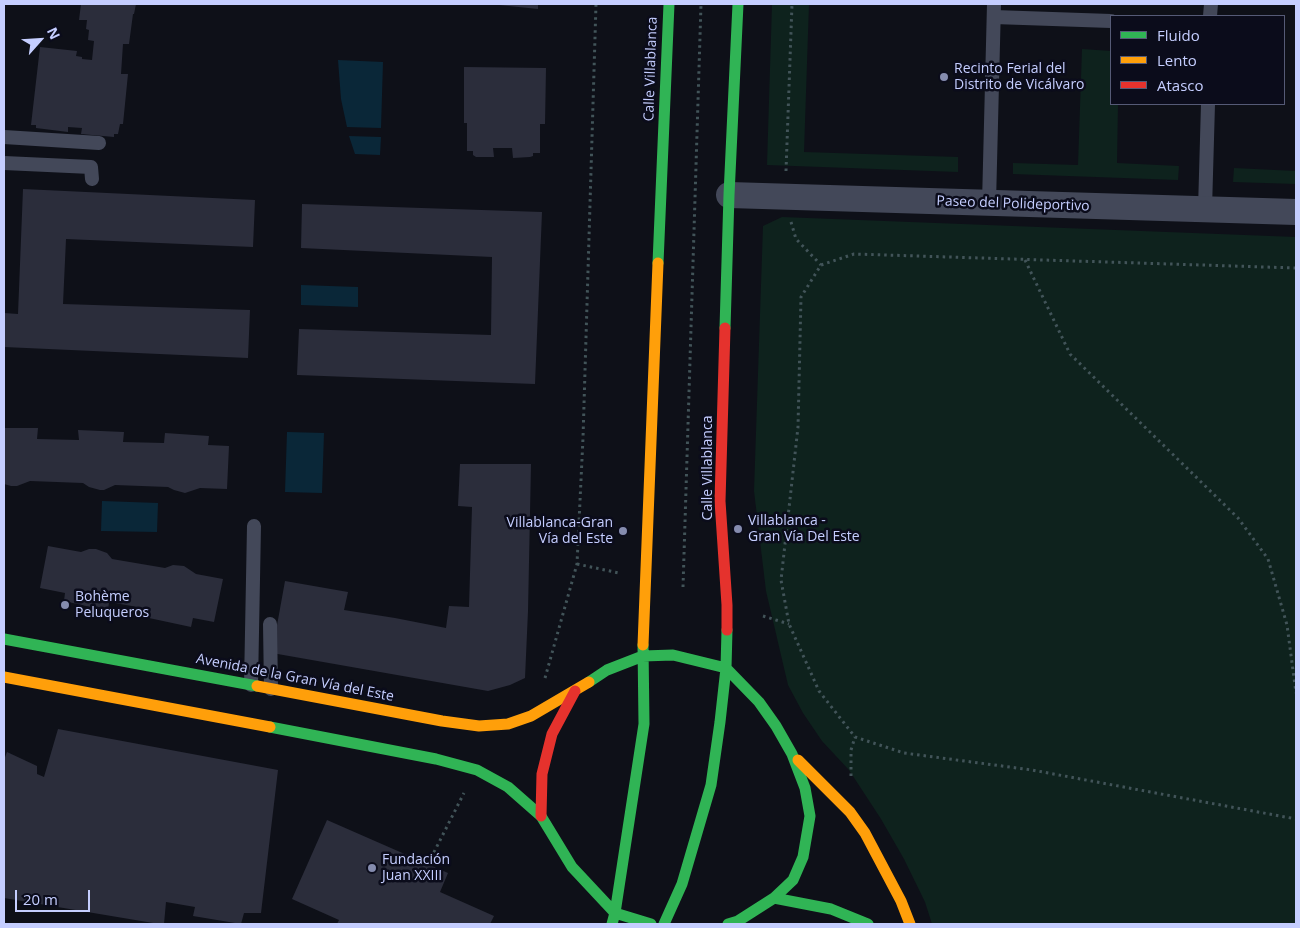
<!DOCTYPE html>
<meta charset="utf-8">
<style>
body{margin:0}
#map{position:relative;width:1300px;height:928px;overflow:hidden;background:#0e1018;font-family:"Open Sans",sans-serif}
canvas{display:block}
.frame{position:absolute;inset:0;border:5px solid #c5ceff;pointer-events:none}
.legend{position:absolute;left:1110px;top:15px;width:175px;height:90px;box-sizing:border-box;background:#0b0c1b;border:1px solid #555a76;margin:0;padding:6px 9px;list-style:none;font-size:15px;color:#c5ceff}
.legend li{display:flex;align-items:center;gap:10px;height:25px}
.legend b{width:25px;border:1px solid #555a76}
.north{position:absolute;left:15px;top:15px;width:50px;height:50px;-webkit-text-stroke:4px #0b0c1b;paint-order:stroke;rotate:64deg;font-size:14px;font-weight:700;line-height:20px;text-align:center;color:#c5ceff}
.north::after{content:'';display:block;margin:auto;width:18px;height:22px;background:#c5ceff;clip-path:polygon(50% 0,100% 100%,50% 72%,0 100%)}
.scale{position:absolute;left:15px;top:890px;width:75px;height:22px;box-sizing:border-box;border:2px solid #c5ceff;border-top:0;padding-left:6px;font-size:15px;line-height:18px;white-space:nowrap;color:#c5ceff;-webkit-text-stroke:4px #0b0c1b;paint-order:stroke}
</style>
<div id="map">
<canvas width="1300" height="928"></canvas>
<div class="frame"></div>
<ul class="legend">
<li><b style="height:6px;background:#30b455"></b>Fluido</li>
<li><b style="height:6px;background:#ff9f0a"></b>Lento</li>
<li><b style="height:6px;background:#e5322d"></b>Atasco</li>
</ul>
<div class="north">N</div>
<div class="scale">20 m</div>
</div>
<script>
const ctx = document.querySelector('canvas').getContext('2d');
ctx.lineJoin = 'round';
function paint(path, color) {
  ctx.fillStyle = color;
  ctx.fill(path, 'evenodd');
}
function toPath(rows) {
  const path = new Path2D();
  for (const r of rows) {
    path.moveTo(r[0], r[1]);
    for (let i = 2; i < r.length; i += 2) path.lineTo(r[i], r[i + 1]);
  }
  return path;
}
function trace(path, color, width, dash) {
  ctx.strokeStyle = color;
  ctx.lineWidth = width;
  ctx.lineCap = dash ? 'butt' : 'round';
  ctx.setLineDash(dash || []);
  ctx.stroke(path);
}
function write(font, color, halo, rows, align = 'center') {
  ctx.font = font + ' "Open Sans",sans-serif';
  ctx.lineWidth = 5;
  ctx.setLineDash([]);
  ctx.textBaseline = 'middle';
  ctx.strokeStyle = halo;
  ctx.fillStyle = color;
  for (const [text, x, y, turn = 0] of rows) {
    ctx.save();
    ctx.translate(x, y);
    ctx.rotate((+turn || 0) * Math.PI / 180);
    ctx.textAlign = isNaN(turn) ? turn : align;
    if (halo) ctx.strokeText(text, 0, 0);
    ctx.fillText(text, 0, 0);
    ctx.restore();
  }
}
const green = toPath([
 [772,4,809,4,804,152,958,157,958,172,767,165],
 [1082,49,1111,51,1111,104,1118,104,1117,163,1179,166,1178,180,1013,174,1013,163,1078,165],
 [1234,168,1296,171,1296,184,1233,182],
 [782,217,1296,237,1296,924,932,924,925,902,904,859,881,819,849,770,822,741,803,713,788,685,766,591,754,491,763,226]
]);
const water = toPath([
 [338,60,383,62,381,128,347,127,341,99],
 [349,136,381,137,380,155,355,154],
 [301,285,358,287,358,307,301,305],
 [287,432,324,433,322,493,285,492],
 [102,501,158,503,157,532,101,531]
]);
const building = toPath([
 [81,4,136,4,134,14,133,14,129,44,123,44,121,74,128,74,123,124,120,124,118,134,114,134,114,137,81,134,82,128,68,127,68,132,36,128,36,125,31,125,40,47,77,51,76,56,82,57,82,59,92,60,94,41,88,40,89,30,86,29,87,20,79,20],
 [499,4,538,4,538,9,499,5],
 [464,67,546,68,545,124,540,124,540,153,533,153,533,156,530,157,513,158,512,148,493,148,494,157,476,157,473,155,473,151,467,151,467,123,464,123],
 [23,189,255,200,253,247,66,239,63,304,250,310,248,358,4,347,4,313,18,314],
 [302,204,542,212,535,384,297,375,299,329,491,335,492,257,301,248],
 [4,428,38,428,37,439,79,440,78,430,124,432,123,442,164,443,165,433,209,436,208,445,229,446,227,489,200,488,185,493,174,490,168,487,115,485,104,490,100,490,89,487,83,483,30,481,17,486,11,486,4,484],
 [460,464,531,464,528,611,525,678,510,685,488,691,272,653,285,581,348,592,344,610,395,618,446,628,449,606,469,607,472,507,458,506],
 [48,546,81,552,89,549,96,549,107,553,112,559,165,568,173,565,184,566,196,574,223,579,214,622,193,618,191,627,149,618,149,609,109,602,108,611,64,601,65,593,40,588],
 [58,729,278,770,261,913,244,913,241,924,193,916,195,907,166,902,164,924,159,924,4,898,4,760,7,752,37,766,37,774,44,777],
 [327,820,448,873,440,892,494,916,490,924,337,924,339,920,292,899]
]);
const path = toPath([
 [786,171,792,4],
 [791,222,796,239,821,265],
 [1025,260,1070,354,1238,518,1268,559,1287,625,1296,693],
 [1296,268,854,254,821,265,801,297,798,427,781,580,789,624,819,691,855,737,904,753,1032,770,1296,819],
 [577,564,619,573],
 [683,587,701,4],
 [763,616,789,624],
 [545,678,577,564,583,438,596,4],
 [851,776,851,750,855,737],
 [428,864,464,793]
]);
const lane = toPath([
 [1210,16,1211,4],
 [994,17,1111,21],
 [4,137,99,143],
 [4,163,91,167,92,179],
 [989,203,994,4],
 [1205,209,1208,104],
 [270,624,271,689],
 [251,685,254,526]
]);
const street = toPath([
 [729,195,1296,212]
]);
const fast = toPath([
 [658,263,669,4],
 [725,328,729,195,738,4],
 [4,639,257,686],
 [726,668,759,702,776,726,792,754,805,788,810,816,803,857,793,880,774,898,738,921,728,924],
 [589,682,607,670,643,656,673,655,726,668],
 [270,727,436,759,477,770,508,787,541,816,572,867,615,913,651,924],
 [774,898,831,909,868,924],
 [612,924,615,913,644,724,643,645],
 [664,924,682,884,711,785,720,722,726,668,727,630]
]);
const slow = toPath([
 [643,645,658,263],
 [4,677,270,727],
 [257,686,442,721,479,726,508,724,531,716,589,682],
 [798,760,850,812,865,833,901,901,910,924]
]);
const jam = toPath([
 [725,328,720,501,727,605,727,630],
 [541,816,542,774,552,734,575,691]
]);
const markers = [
 [944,77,5,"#858cae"],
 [738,529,5,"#858cae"],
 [623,531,5,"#858cae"],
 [65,605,5,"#858cae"],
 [372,868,5,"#858cae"]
];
const streetNames = [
 ["Calle Villablanca",651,69,-88],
 ["Paseo del Polideportivo",1013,204,2],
 ["Calle Villablanca",708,468,-90],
 ["Avenida de la Gran Vía del Este",295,678,11]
];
const poiNames = [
 ["Recinto Ferial del",954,69],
 ["Distrito de Vicálvaro",954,85],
 ["Villablanca -",748,521],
 ["Gran Vía Del Este",748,537],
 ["Villablanca-Gran",613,523,"right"],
 ["Vía del Este",613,539,"right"],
 ["Bohème",75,597],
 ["Peluqueros",75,613],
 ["Fundación",382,860],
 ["Juan XXIII",382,876]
];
paint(green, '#0e221d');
paint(water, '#0a2738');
paint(building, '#2b2d3b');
trace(path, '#425459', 3, [2.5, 4]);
trace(lane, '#434859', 14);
trace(street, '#434859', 26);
trace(fast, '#30b455', 11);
trace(slow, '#ff9f0a', 11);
trace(jam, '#e5322d', 11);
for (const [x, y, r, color] of markers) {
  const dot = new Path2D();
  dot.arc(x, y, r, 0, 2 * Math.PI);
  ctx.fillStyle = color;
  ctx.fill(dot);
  trace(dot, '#0b0c1b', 2);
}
write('14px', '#c5ceff', '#0b0c1b', streetNames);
write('14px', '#c5ceff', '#0b0c1b', poiNames, 'left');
</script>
